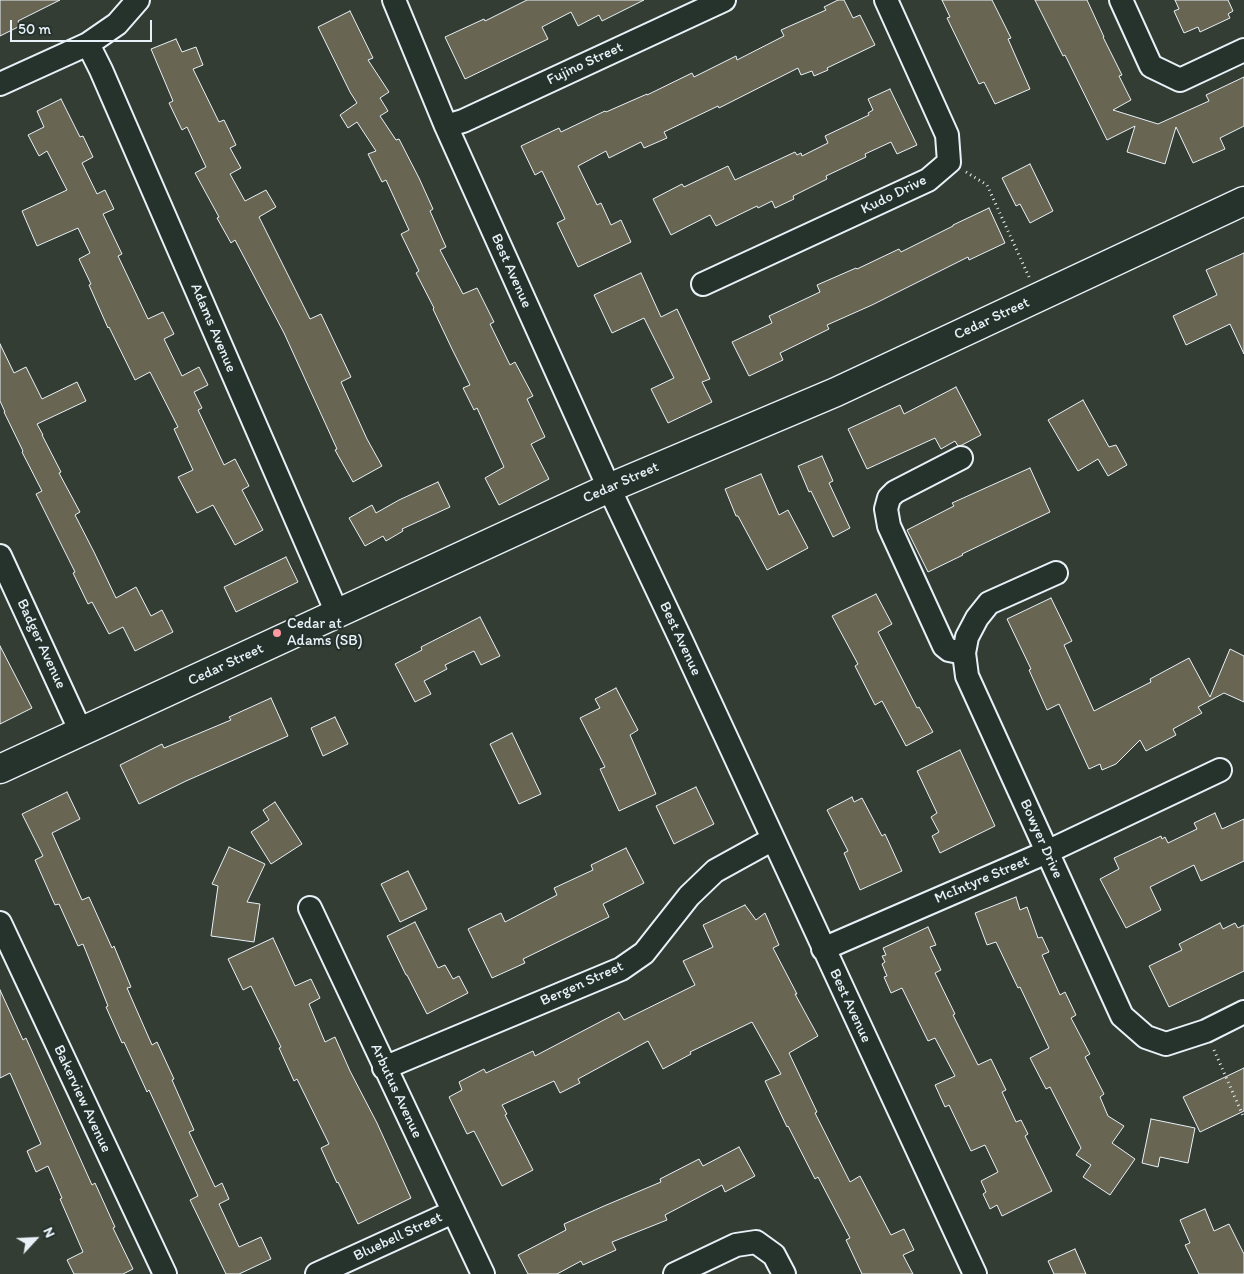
<!DOCTYPE html>
<style>
body{margin:0}
#map{position:relative;width:1244px;height:1274px;overflow:hidden;background:#333d34;font-family:Itim,sans-serif}
canvas{display:block}
.north{position:absolute;left:10px;top:1214px;width:50px;height:50px;-webkit-text-stroke:4px #26332d;paint-order:stroke;rotate:65deg;font-size:14px;font-weight:700;line-height:20px;text-align:center;color:#e8f1f8}
.north::after{content:'';display:block;margin:auto;width:18px;height:22px;background:#e8f1f8;clip-path:polygon(50% 0,100% 100%,50% 72%,0 100%)}
.scale{position:absolute;left:10px;top:20px;width:142px;height:22px;box-sizing:border-box;border:2px solid #e8f1f8;border-top:0;padding-left:6px;font-size:15px;line-height:18px;white-space:nowrap;color:#e8f1f8;-webkit-text-stroke:4px #26332d;paint-order:stroke}
</style>
<div id="map">
<canvas width="1244" height="1274"></canvas>
<div class="north">N</div>
<div class="scale">50 m</div>
</div>
<script>
const ctx = document.querySelector('canvas').getContext('2d');
ctx.lineJoin = 'round';
function paint(path, color) {
  ctx.fillStyle = color;
  ctx.fill(path, 'evenodd');
}
function toPath(rows) {
  const path = new Path2D();
  for (const r of rows) {
    path.moveTo(r[0], r[1]);
    for (let i = 2; i < r.length; i += 2) path.lineTo(r[i], r[i + 1]);
  }
  return path;
}
function trace(path, color, width, dash) {
  ctx.strokeStyle = color;
  ctx.lineWidth = width;
  ctx.lineCap = dash ? 'butt' : 'round';
  ctx.setLineDash(dash || []);
  ctx.stroke(path);
}
function write(font, color, halo, rows, align = 'center') {
  ctx.font = font + ' Itim,sans-serif';
  ctx.lineWidth = 4.5;
  ctx.setLineDash([]);
  ctx.textBaseline = 'middle';
  ctx.strokeStyle = halo;
  ctx.fillStyle = color;
  for (const [text, x, y, turn = 0] of rows) {
    ctx.save();
    ctx.translate(x, y);
    ctx.rotate((+turn || 0) * Math.PI / 180);
    ctx.textAlign = isNaN(turn) ? turn : align;
    if (halo) ctx.strokeText(text, 0, 0);
    ctx.fillText(text, 0, 0);
    ctx.restore();
  }
}
const building = toPath([
 [0,0,60,0,18,21,20,26,0,36,0,0],
 [527,0,644,0,602,21,599,15,578,26,571,12,542,27,548,39,465,79,445,37,484,19,485,21,527,0],
 [838,0,844,0,853,18,860,15,875,45,827,68,828,70,814,76,812,71,801,75,798,68,719,108,718,106,664,132,667,138,644,148,641,142,609,158,606,151,578,166,597,205,601,203,611,225,621,220,631,242,578,267,557,223,565,219,542,171,535,175,521,146,559,128,561,132,605,111,606,112,647,94,647,95,692,73,694,77,736,56,737,60,784,36,781,30,826,10,824,7,838,0],
 [942,0,992,0,1011,38,1008,39,1030,89,995,104,984,82,979,84,947,18,950,17,942,0],
 [1035,0,1087,0,1104,37,1103,37,1122,75,1119,76,1131,100,1113,110,1158,124,1209,101,1206,95,1244,77,1244,126,1220,138,1225,149,1193,163,1176,127,1165,164,1127,152,1135,126,1107,140,1065,55,1063,56,1035,0],
 [1175,0,1228,0,1233,11,1228,14,1230,18,1200,32,1198,27,1184,33,1174,11,1179,9,1175,0],
 [350,11,373,58,368,60,389,92,380,98,388,111,380,116,396,140,399,139,419,178,433,209,430,211,446,247,440,250,463,294,477,288,494,322,490,324,510,365,515,362,533,396,527,399,545,437,531,444,549,479,499,505,485,478,504,467,477,408,474,410,463,388,470,385,452,349,433,309,434,308,416,273,419,271,401,234,409,230,386,180,382,182,368,154,376,151,357,122,348,128,340,115,357,103,350,92,318,27,350,11],
 [176,39,182,52,196,47,203,65,193,69,219,122,224,120,236,145,230,148,241,168,230,174,245,201,266,190,276,207,259,217,310,319,321,314,351,377,341,382,367,439,382,466,353,482,335,450,337,449,284,333,235,240,231,243,217,218,219,217,195,173,206,167,187,127,182,130,169,103,173,101,151,49,176,39],
 [890,89,917,145,897,154,891,142,865,154,866,157,826,176,827,179,793,196,794,199,775,208,772,201,758,208,757,206,716,226,710,215,671,235,653,199,682,184,684,187,728,166,735,180,795,152,797,155,801,153,802,156,828,143,825,136,869,115,868,113,873,110,868,99,890,89],
 [61,99,80,137,83,136,93,157,82,163,97,194,105,190,114,209,103,214,122,254,118,256,148,319,163,312,174,334,164,339,182,376,199,367,208,385,194,392,202,408,198,410,224,465,235,459,249,486,242,490,263,530,235,545,213,505,197,513,178,477,193,470,174,429,178,427,150,372,135,380,109,327,108,328,89,285,91,284,79,259,90,253,78,228,37,246,22,211,67,190,47,151,39,156,28,135,44,127,37,111,61,99],
 [1030,164,1053,211,1030,223,1020,204,1016,206,1002,178,1030,164],
 [989,208,1005,243,969,260,968,257,872,305,827,325,829,329,780,353,783,360,749,376,732,342,772,323,769,316,820,292,817,285,856,268,857,269,899,249,901,252,953,226,953,225,989,208],
 [1244,253,1244,354,1230,324,1186,345,1173,316,1217,295,1206,270,1244,253],
 [641,273,661,317,677,309,710,379,702,382,712,402,668,423,651,389,674,378,644,318,612,333,594,295,641,273],
 [0,344,14,373,26,367,42,399,77,382,86,401,37,424,43,435,42,435,61,472,59,473,80,512,75,515,94,552,116,598,136,587,151,616,162,610,173,632,135,651,123,627,109,634,92,602,88,604,73,573,75,572,36,494,42,491,22,452,23,451,4,412,5,412,0,401,0,344],
 [956,387,981,435,962,445,958,446,955,441,941,449,935,438,867,469,848,429,900,405,904,414,956,387],
 [1083,400,1109,447,1116,445,1127,465,1108,476,1098,459,1078,471,1048,420,1083,400],
 [822,456,833,481,829,483,850,528,833,537,811,491,809,492,798,466,822,456],
 [1030,468,1050,512,962,554,963,555,928,572,907,530,954,506,952,503,1030,468],
 [761,474,779,515,788,510,808,548,767,570,738,516,736,516,725,489,761,474],
 [438,482,450,507,402,529,403,531,386,541,383,536,365,546,349,518,372,505,376,513,399,500,438,482],
 [286,557,298,582,236,612,224,587,286,557],
 [876,594,892,624,878,632,917,708,919,707,933,732,906,746,882,701,875,705,855,666,858,664,832,616,876,594],
 [1051,598,1072,641,1064,645,1094,711,1151,682,1150,679,1189,658,1210,697,1230,649,1244,656,1244,702,1224,693,1198,707,1202,713,1173,729,1176,735,1146,751,1140,740,1116,764,1102,770,1100,764,1089,769,1059,704,1047,710,1029,670,1031,669,1007,619,1051,598],
 [480,617,500,656,481,665,474,651,445,665,447,669,424,681,431,694,415,702,395,664,422,650,421,647,480,617],
 [0,646,32,708,0,724,0,646],
 [616,688,638,730,630,735,656,794,619,811,600,769,605,767,580,718,600,708,595,699,616,688],
 [271,698,288,736,186,781,139,804,120,765,162,744,164,748,231,720,229,717,271,698],
 [335,717,348,744,323,756,311,728,335,717],
 [512,733,541,794,519,804,490,744,512,733],
 [960,750,995,826,940,853,932,836,939,832,931,817,937,813,917,771,960,750],
 [696,787,714,824,674,844,656,806,696,787],
 [67,792,80,819,52,833,82,900,89,897,112,948,114,946,131,987,127,988,152,1045,157,1042,174,1079,172,1080,194,1130,189,1132,215,1187,222,1183,229,1199,219,1204,239,1247,261,1237,271,1259,239,1274,226,1274,190,1200,198,1196,149,1090,147,1092,124,1042,122,1043,106,1007,108,1006,83,944,78,946,59,904,55,905,35,860,43,856,22,814,67,792],
 [852,797,854,802,862,798,882,836,885,834,902,871,860,890,844,853,848,851,827,810,852,797],
 [275,802,302,844,271,864,251,832,269,820,263,810,275,802],
 [1215,813,1222,829,1244,819,1244,861,1201,881,1194,865,1150,887,1161,910,1126,928,1100,879,1119,869,1114,858,1161,836,1162,839,1165,837,1168,843,1197,829,1194,823,1215,813],
 [229,847,265,864,247,902,260,904,254,942,211,936,218,886,212,884,229,847],
 [626,848,644,883,603,904,609,917,523,959,525,963,492,978,468,929,501,913,505,922,557,895,554,888,593,870,591,865,626,848],
 [408,871,427,909,400,922,381,884,408,871],
 [1016,897,1020,910,1027,907,1038,938,1042,937,1049,952,1042,955,1060,995,1065,992,1076,1015,1071,1018,1090,1054,1085,1057,1104,1094,1100,1097,1108,1116,1124,1126,1112,1143,1135,1159,1110,1195,1083,1177,1091,1165,1076,1155,1081,1148,1050,1087,1046,1089,1030,1058,1049,1048,1020,987,1018,988,996,942,987,945,975,913,1016,897],
 [745,905,756,920,765,913,779,945,773,948,797,994,795,994,818,1036,789,1053,817,1112,815,1113,850,1182,860,1176,891,1235,904,1229,914,1250,903,1255,913,1274,862,1274,846,1240,850,1238,818,1177,815,1179,788,1126,787,1127,765,1081,781,1074,752,1022,690,1052,691,1054,663,1069,648,1041,578,1079,580,1083,560,1093,554,1081,502,1105,507,1114,505,1115,533,1170,502,1186,474,1131,467,1134,449,1097,462,1090,459,1082,484,1069,486,1073,533,1051,535,1056,619,1012,624,1020,695,985,683,961,713,947,703,925,745,905],
 [415,922,438,968,445,965,453,979,459,976,468,993,427,1014,407,975,406,975,387,936,415,922],
 [1220,923,1223,929,1235,923,1238,928,1244,925,1244,971,1169,1007,1149,966,1182,950,1179,944,1220,923],
 [928,927,936,945,930,947,941,970,935,973,955,1014,953,1015,978,1065,991,1059,1006,1090,1002,1092,1016,1122,1021,1120,1028,1134,1025,1136,1052,1191,1002,1216,997,1205,990,1209,983,1194,986,1192,981,1181,998,1172,985,1145,971,1151,949,1105,945,1107,935,1085,955,1076,935,1038,928,1041,902,988,891,993,884,977,887,976,882,964,885,962,882,956,886,955,883,948,928,927],
 [273,938,295,986,311,979,320,998,309,1004,325,1042,335,1037,350,1071,377,1123,411,1198,358,1224,338,1182,337,1183,321,1148,329,1144,297,1079,294,1081,279,1048,281,1047,251,986,243,990,228,959,273,938],
 [0,990,23,1040,26,1038,92,1185,95,1183,115,1227,113,1228,133,1269,123,1274,74,1274,67,1260,83,1252,60,1199,62,1198,48,1166,36,1172,27,1151,41,1144,10,1073,0,1078,0,990],
 [1244,1068,1244,1111,1200,1132,1183,1097,1244,1068],
 [1151,1119,1195,1128,1188,1163,1160,1157,1158,1167,1142,1163,1151,1119],
 [739,1147,755,1176,725,1192,722,1185,665,1215,667,1220,612,1242,616,1250,583,1265,581,1261,557,1274,528,1274,518,1255,566,1230,564,1224,604,1206,661,1182,660,1179,699,1159,703,1166,739,1147],
 [1205,1209,1214,1231,1229,1224,1244,1254,1244,1274,1199,1274,1185,1245,1190,1243,1180,1220,1205,1209],
 [1075,1249,1086,1274,1054,1274,1048,1261,1075,1249]
]);
const path = toPath([
 [966,172,987,185,1029,277],
 [1214,1050,1244,1118]
]);
const street = toPath([
 [394,0,446,126,609,488,682,642,975,1274],
 [1121,0,1151,66,1180,80,1244,50],
 [88,44,101,70,337,613],
 [0,84,88,44,117,24,138,0],
 [446,126,463,121,724,0],
 [703,284,928,180,949,162,947,135,886,0],
 [961,458,895,492,889,498,886,509,889,526,944,646,949,650,964,653],
 [0,556,81,732],
 [1056,573,989,603,977,618,967,637,964,653,967,676,1122,1016,1146,1037,1166,1044,1206,1031,1244,1012],
 [310,908,483,1274],
 [0,923,165,1274],
 [823,949,1047,852,1220,770],
 [384,1068,621,969,644,953,689,896,715,871,773,839],
 [317,1274,453,1212],
 [675,1274,736,1245,756,1242,774,1255,784,1274]
]);
const secondary = toPath([
 [0,769,609,488,836,392,1244,201]
]);
const markers = [
 [277,633,5,"#ff9aa2"]
];
const streetNames = [
 ["Fujino Street",585,64,-25],
 ["Kudo Drive",894,195,-26],
 ["Best Avenue",511,271,66],
 ["Cedar Street",992,319,-25],
 ["Adams Avenue",213,328,67],
 ["Cedar Street",621,483,-24],
 ["Best Avenue",680,639,65],
 ["Badger Avenue",41,644,65],
 ["Cedar Street",226,665,-25],
 ["Bowyer Drive",1041,839,66],
 ["McIntyre Street",982,880,-23],
 ["Bergen Street",582,984,-24],
 ["Best Avenue",850,1006,65],
 ["Arbutus Avenue",396,1091,65],
 ["Bakerview Avenue",82,1099,65],
 ["Bluebell Street",398,1237,-25]
];
const poiNames = [
 ["Cedar at",287,624],
 ["Adams (SB)",287,641]
];
paint(building, '#686652');
trace(building, '#e8f1f8', 1);
trace(street, '#e8f1f8', 26);
trace(secondary, '#e8f1f8', 31);
trace(path, '#e8f1f8', 3, [1, 4]);
trace(street, '#26332d', 22);
trace(secondary, '#26332d', 28);
for (const [x, y, r, color] of markers) {
  const dot = new Path2D();
  dot.arc(x, y, r, 0, 2 * Math.PI);
  ctx.fillStyle = color;
  ctx.fill(dot);
  trace(dot, '#26332d', 2);
}
write('15px', '#e8f1f8', '#26332d', streetNames);
write('15px', '#e8f1f8', '#26332d', poiNames, 'left');
</script>
